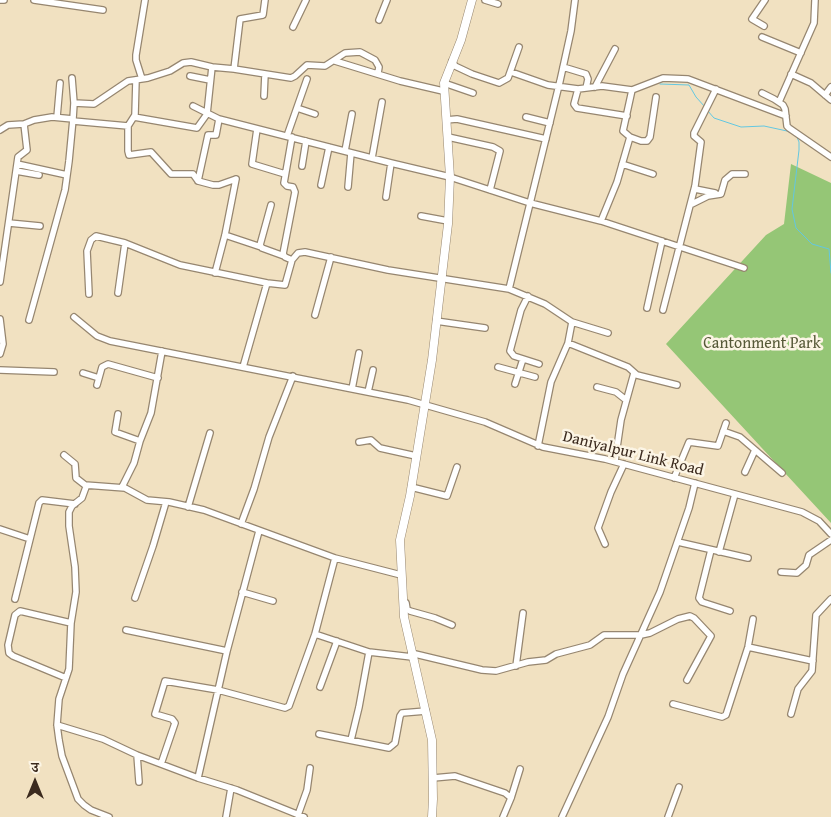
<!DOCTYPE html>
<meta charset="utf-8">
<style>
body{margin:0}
#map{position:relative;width:831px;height:817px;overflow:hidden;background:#f1e1c1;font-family:"Gentium Book Plus","Noto Serif Devanagari",serif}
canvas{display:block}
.north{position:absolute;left:10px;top:757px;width:50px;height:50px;-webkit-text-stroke:4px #fcf5e5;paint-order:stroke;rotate:0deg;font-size:14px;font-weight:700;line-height:20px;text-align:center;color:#3b2a1e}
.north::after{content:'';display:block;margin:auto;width:18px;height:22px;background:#3b2a1e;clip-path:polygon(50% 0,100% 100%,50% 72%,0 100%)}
</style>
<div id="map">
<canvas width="831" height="817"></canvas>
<div class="north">उ</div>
</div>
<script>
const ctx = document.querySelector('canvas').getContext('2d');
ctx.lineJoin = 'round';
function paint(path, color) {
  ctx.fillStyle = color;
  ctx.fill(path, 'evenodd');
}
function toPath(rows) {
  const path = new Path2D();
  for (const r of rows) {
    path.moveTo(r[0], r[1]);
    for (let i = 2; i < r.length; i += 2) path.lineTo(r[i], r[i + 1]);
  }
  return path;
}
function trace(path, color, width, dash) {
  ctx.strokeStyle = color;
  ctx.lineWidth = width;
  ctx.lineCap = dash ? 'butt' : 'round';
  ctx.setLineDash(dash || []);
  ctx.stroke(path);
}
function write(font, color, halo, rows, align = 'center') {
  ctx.font = font + ' "Gentium Book Plus",serif';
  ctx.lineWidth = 5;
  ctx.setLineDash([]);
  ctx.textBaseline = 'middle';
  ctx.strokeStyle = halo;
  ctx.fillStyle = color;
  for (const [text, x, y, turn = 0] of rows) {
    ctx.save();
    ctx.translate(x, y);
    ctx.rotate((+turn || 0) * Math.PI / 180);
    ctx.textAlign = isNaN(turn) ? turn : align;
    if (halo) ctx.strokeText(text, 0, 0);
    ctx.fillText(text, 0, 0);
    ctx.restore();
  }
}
const green = toPath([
 [791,164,831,183,831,523,666,344,766,235,784,224]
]);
const stream = toPath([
 [660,84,689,85,696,97,705,107],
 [707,110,714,118,741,127,764,126,787,131,796,135,799,142,799,150,792,209,796,228,812,244,829,249,831,273]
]);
const street = toPath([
 [0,0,4,0],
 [34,0,103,10],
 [485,0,498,4],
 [379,20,387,0],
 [764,26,752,19,765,0],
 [293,27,306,0],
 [762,37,801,53],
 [335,61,400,81,443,91],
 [452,61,455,66,472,74,499,83,508,78,519,47],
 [212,67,234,69,291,78,295,76,307,65,325,66,345,53,360,52,375,60,379,67,378,73],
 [563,67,586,74,588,79,586,88],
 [234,69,240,19,263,15,265,0],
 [511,72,548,85,578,89,602,86,632,90,663,78,688,79,786,116],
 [791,74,811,83,831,100],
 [190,76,210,80],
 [72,78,74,103],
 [142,79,136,60,136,55,145,0],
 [136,80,135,115,128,126,128,151,129,155,151,152,171,174,193,174,198,181,213,185,219,185,236,179],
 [444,83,473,93],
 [595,87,615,49],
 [578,89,574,104,577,108,627,116],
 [632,90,623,131,630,137,641,141,647,141,650,137,656,97],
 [762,93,774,99,783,105,785,109,787,126,789,128,831,157],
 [825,95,831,87],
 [264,96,265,74],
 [779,102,814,23,815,0],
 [193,106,219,119,391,163,450,177,530,203,601,221,744,268],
 [297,108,315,114],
 [57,117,60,83],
 [526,117,550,123],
 [446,120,457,119,546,139],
 [73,121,128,126],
 [257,129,252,164,285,174],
 [0,130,8,125,24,124,34,120,52,117,73,119,74,103,94,104,128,81,148,78,170,71,183,63,191,62,212,67,207,114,197,128,134,117],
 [287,136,307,79],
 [292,137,284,183,287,186,293,187,295,192,283,254,285,257,292,260],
 [448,137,493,147,500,151,490,190],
 [345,151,352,114],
 [372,158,382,102],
 [17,164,67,175],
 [622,164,653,174],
 [302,166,306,141],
 [16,171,39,175],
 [198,181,208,135,216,135,219,119],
 [321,185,329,147],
 [348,187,351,153],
 [695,189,715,193],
 [386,197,391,163],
 [692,204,708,196,721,194,725,180,732,174,745,174],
 [271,205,260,245,262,248,284,256],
 [421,216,448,221],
 [601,221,617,182,630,137],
 [9,223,40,226],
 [225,235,261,247],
 [215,273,225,235,236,179],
 [0,282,18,157,27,150,24,124],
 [509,289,560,81,571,31,575,0],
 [118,293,125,243],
 [89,294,87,251,91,240,96,236,125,243,180,265,267,283,285,285,292,260,298,253,305,252,388,270,509,289,545,304,572,322,568,343,551,382,538,446],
 [528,296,521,310,510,351,514,356,539,364],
 [647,308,662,241],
 [663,310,695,186,701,142,694,136,694,133,716,89],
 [315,315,331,257],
 [74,317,97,336,110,341,408,400,485,422,543,447,605,459,802,512,819,521,831,534],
 [0,319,3,344,0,354],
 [29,320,65,190,69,161,73,119],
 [436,321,485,328],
 [572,322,608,333],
 [568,343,628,367,637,375,677,385],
 [243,367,267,283],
 [498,367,535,377],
 [0,370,54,372],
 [83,373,99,378],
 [515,384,523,359],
 [97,385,102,367,108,364,158,378],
 [597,387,616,392,626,400],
 [352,389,359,353],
 [368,392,373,370],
 [118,414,115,432,140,441],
 [723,431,740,437,782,473],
 [359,442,371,440,380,448,416,456],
 [64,455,75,464,76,478,85,485,86,487,82,498,72,506,69,512,69,526,75,567,76,592,71,623,69,669,59,699,57,725,59,740,62,756,78,799,84,805,91,810,109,817],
 [615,461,621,420,634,373],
 [745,472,755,450],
 [674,478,689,442,718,446,726,423],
 [85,485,125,488,147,500,169,502,204,510,335,558,401,575],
 [122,487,134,463,140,441,151,413,162,351],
 [411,487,447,496,457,467],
 [188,507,210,433],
 [241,524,254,489,269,437,293,376],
 [0,529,30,539],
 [678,542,748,558],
 [605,544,598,528,611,492,624,464],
 [711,550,699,598,702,602,730,611],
 [719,552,735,494],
 [781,572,797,573,806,565,809,555,831,540],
 [242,592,273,601],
 [135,598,153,546,166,502],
 [15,599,39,503,42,500,75,504],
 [406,603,407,609,410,611,435,618,452,625],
 [126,630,227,651],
 [315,634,369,652,412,657],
 [748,647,813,661],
 [411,653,482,670,496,671,528,662,546,660,556,654,590,645,604,635,641,635,650,633,678,619,690,616,694,618,711,636,687,680],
 [516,666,523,613],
 [66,678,13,656,9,653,8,645,15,615,20,611,71,623],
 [320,687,337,641],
 [673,704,722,717,726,715,748,647,753,619],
 [791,714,798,689,812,671,816,615,831,599],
 [57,725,103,739,137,755,198,778,237,790,304,817],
 [319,734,389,748,395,743,400,716,402,713,426,711],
 [351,740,359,707,369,652],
 [137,755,139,782],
 [161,764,175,723,172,719,155,714,165,681,218,690,285,708,289,706,315,634,335,558],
 [198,778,227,651,259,531],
 [433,778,455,776,505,793,511,798],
 [298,815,307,790,310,768],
 [226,817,231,788],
 [503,817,511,798,520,769],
 [562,817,608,717,623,674,660,592,689,508,695,483],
 [668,817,679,787]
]);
const secondary = toPath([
 [432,817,433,799,432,740,404,617,400,540,410,496,432,360,448,224,450,177,444,83,461,40,472,0]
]);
const parkNames = [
 ["Cantonment Park",762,344]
];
const streetNames = [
 ["Daniyalpur Link Road",633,454,14]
];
paint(green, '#95c676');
trace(stream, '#63c7e1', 1);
trace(street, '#968670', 8);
trace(secondary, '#968670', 9);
trace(street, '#fff', 5.5);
trace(secondary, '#fff', 8);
write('16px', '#565938', '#fcf5e5', parkNames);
write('16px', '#3b2a1e', '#fcf5e5', streetNames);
</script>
